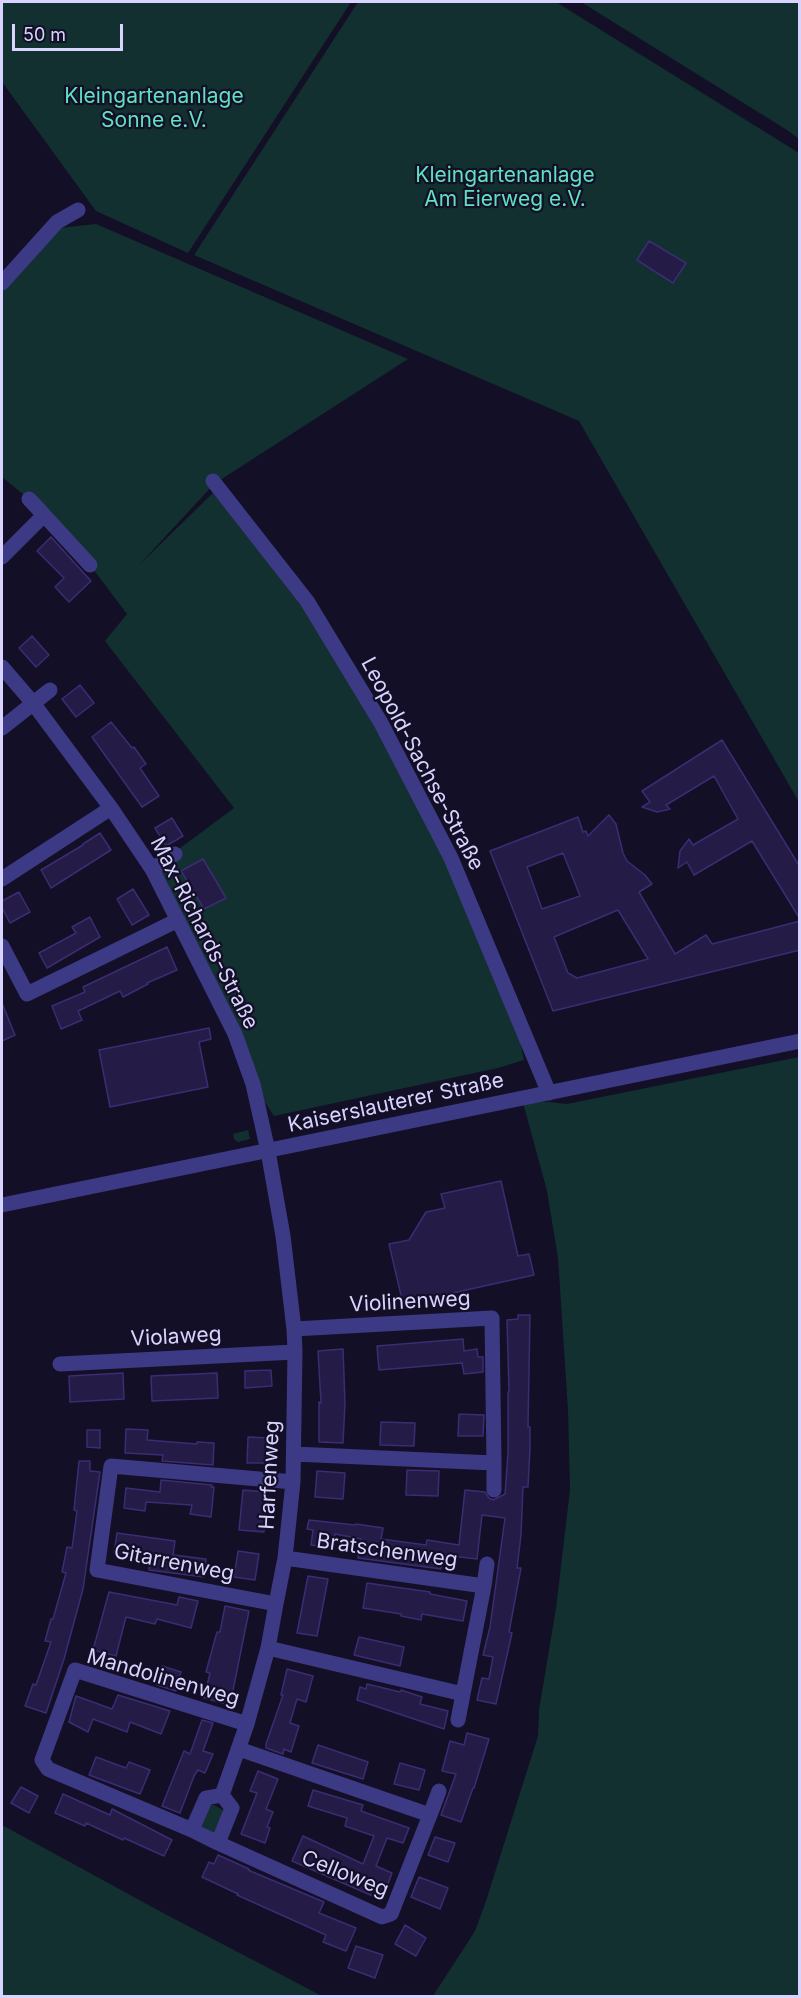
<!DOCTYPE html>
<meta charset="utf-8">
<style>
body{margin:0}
#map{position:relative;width:801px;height:1998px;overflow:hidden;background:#130f26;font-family:Inter,sans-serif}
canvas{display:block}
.frame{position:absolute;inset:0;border:3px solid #d9d4ff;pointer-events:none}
.scale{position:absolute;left:12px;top:24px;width:111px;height:27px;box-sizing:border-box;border:3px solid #d9d4ff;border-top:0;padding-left:8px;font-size:18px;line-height:21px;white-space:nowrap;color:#d9d4ff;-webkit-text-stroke:4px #130f26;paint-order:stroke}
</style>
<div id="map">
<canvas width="801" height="1998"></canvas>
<div class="frame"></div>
<div class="scale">50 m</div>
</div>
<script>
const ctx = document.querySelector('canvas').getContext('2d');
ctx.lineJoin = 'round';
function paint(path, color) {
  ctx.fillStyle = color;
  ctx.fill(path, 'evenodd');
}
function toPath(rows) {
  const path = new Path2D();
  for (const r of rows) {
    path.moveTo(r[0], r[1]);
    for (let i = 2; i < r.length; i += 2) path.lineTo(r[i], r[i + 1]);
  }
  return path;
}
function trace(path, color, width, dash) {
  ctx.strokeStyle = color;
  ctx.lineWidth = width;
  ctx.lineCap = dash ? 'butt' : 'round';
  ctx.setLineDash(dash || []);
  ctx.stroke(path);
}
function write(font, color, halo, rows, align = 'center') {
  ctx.font = font + ' Inter,sans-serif';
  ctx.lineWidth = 4.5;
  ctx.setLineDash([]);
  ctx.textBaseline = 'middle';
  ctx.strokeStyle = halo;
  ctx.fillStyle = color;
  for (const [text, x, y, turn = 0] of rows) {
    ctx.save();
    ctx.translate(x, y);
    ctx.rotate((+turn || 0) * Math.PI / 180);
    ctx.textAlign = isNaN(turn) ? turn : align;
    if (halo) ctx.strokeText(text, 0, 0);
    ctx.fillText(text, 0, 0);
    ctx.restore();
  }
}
const green = toPath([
 [2,2,351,2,188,253,96,211,2,82],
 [358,2,556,2,799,153,799,802,579,421,194,255],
 [581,2,799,2,799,139,787,130],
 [96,224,408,359,214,484,139,565,213,493,307,601,451,858,519,1036,524,1060,498,1068,274,1116,253,1084,152,869,234,808,105,641,127,614,90,565,29,499,2,477,2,288,59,228],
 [799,1057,799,1996,433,1996,475,1931,486,1901,538,1736,539,1710,556,1608,570,1490,568,1410,558,1258,547,1191,522,1099,567,1104],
 [248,1130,250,1139,238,1142,234,1139,233,1134],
 [211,1805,214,1805,225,1811,216,1832,213,1833,202,1826],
 [2,1825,165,1914,322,1996,2,1996]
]);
const building = toPath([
 [649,241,686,263,673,283,637,260,649,241],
 [51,537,91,581,69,602,55,587,64,578,37,551,51,537],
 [32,636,49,655,36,667,19,648,32,636],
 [80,685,94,703,76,717,62,699,80,685],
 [111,722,132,748,134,747,146,764,140,768,159,796,142,807,92,737,111,722],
 [722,740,800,867,800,919,752,841,694,875,687,862,678,868,680,851,689,839,693,845,738,819,714,776,666,805,670,809,657,812,642,807,650,802,642,791,722,740],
 [609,815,616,824,623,853,627,861,645,875,652,884,639,892,675,954,706,935,712,944,800,921,800,950,553,1011,490,851,578,817,583,832,586,831,588,836,609,815],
 [563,853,580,896,542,909,527,867,563,853],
 [618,910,648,959,577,978,568,973,554,937,618,910],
 [172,818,183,836,166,846,155,828,172,818],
 [100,833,111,850,51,888,41,870,83,845,83,844,100,833],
 [203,859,226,898,204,909,181,871,203,859],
 [133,889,149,915,132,925,117,899,133,889],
 [19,892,30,912,10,923,2,908,2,901,19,892],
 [90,917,100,937,47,968,39,953,76,933,72,927,90,917],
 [167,947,177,970,147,983,148,984,123,997,120,991,78,1011,82,1020,61,1029,52,1006,85,992,83,987,167,947],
 [2,1003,15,1035,2,1041,2,1003],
 [209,1028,211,1039,199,1042,208,1087,110,1107,99,1050,209,1028],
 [501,1181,518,1256,529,1254,534,1275,403,1304,389,1244,409,1240,426,1212,445,1208,441,1194,501,1181],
 [518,1315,530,1315,528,1427,530,1427,530,1448,528,1487,523,1487,521,1535,517,1568,521,1568,509,1632,512,1633,496,1704,477,1700,482,1678,489,1679,493,1657,483,1655,490,1627,505,1518,482,1515,477,1559,443,1555,441,1569,358,1558,361,1539,335,1534,334,1548,311,1545,313,1530,307,1529,309,1520,355,1525,356,1524,383,1528,381,1539,426,1545,427,1540,459,1545,465,1490,485,1492,489,1498,493,1500,505,1494,508,1452,508,1392,509,1392,507,1320,518,1319,518,1315],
 [463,1339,464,1351,477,1349,478,1357,483,1357,483,1372,464,1374,462,1363,379,1370,377,1346,463,1339],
 [343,1349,345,1403,343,1443,319,1442,319,1402,321,1403,318,1351,343,1349],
 [271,1370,272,1386,245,1388,245,1371,271,1370],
 [123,1373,124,1399,70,1402,69,1376,123,1373],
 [217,1373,218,1398,152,1401,151,1376,217,1373],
 [459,1414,484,1415,483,1436,458,1436,459,1414],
 [381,1422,415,1423,414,1446,380,1445,381,1422],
 [126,1429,148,1430,147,1440,197,1444,197,1442,214,1443,213,1465,162,1461,163,1455,125,1453,126,1429],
 [87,1430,100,1430,100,1448,87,1447,87,1430],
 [248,1437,270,1438,269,1463,247,1463,248,1437],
 [79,1461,90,1461,90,1471,100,1472,83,1589,64,1659,46,1713,25,1706,33,1684,36,1685,51,1642,45,1641,51,1619,53,1619,66,1573,62,1572,67,1547,72,1548,77,1511,74,1510,79,1461],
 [407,1470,439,1471,438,1496,406,1495,407,1470],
 [317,1471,345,1473,343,1499,315,1497,317,1471],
 [161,1480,212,1485,211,1487,214,1487,211,1517,190,1514,192,1505,146,1502,145,1511,124,1508,126,1488,160,1492,161,1480],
 [243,1490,267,1492,264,1532,239,1530,243,1490],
 [117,1533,175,1541,173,1555,206,1559,204,1577,149,1570,150,1559,114,1553,117,1533],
 [238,1551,259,1554,255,1580,234,1577,238,1551],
 [308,1576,328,1579,317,1636,297,1633,308,1576],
 [367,1583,430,1592,430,1594,467,1601,463,1621,422,1614,421,1620,401,1616,401,1614,363,1608,367,1583],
 [109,1592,177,1605,179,1597,198,1601,191,1628,157,1619,155,1624,126,1617,116,1656,93,1650,109,1592],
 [225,1606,249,1611,230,1705,204,1698,210,1673,206,1672,217,1632,220,1632,225,1606],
 [359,1637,404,1647,400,1666,354,1655,359,1637],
 [162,1666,181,1672,176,1691,157,1685,162,1666],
 [287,1669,313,1676,306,1702,297,1699,290,1723,299,1726,291,1752,284,1749,283,1754,266,1748,266,1744,283,1695,281,1695,287,1669],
 [367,1684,400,1692,401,1690,422,1697,420,1704,448,1711,444,1729,357,1700,360,1687,366,1689,367,1684],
 [118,1695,170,1711,161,1734,130,1722,127,1732,93,1719,88,1732,69,1722,76,1696,112,1709,118,1695],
 [202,1720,213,1723,203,1751,213,1754,205,1773,198,1770,194,1776,180,1813,162,1806,184,1751,190,1754,202,1720],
 [467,1733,489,1739,474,1788,473,1788,461,1822,441,1815,456,1774,442,1771,450,1741,464,1745,467,1733],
 [318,1745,368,1762,363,1779,312,1763,318,1745],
 [96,1757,126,1768,129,1762,150,1770,140,1794,89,1775,96,1757],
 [400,1763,425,1770,419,1790,394,1784,400,1763],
 [258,1771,278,1779,266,1809,273,1812,267,1827,270,1828,265,1843,241,1834,257,1793,250,1791,258,1771],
 [21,1787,38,1796,29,1813,11,1803,21,1787],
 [313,1790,363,1805,361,1811,409,1828,403,1843,387,1838,376,1866,392,1873,382,1900,292,1861,303,1836,363,1864,374,1836,345,1826,347,1818,308,1806,313,1790],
 [63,1794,110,1815,112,1809,172,1840,164,1856,124,1838,123,1840,86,1823,85,1826,55,1813,63,1794],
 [435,1837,455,1843,448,1862,428,1855,435,1837],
 [218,1855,249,1869,248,1870,324,1902,319,1913,356,1928,346,1951,323,1942,326,1935,237,1895,238,1894,202,1877,209,1862,214,1864,218,1855],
 [419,1877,448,1888,440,1909,411,1897,419,1877],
 [405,1925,426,1938,416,1956,395,1944,405,1925],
 [356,1946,383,1955,375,1978,348,1968,356,1946]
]);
const minor = toPath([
 [2,283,57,222,78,210],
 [213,481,307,601,381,723,451,858,549,1093],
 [44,515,90,565],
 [2,557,44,515,29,499],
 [2,667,33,703,111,808,152,869,235,1034,253,1084,268,1151,283,1236,294,1329,295,1352,293,1482,285,1558,276,1604,268,1648,247,1724,222,1795,206,1798,192,1830,218,1843,232,1808,222,1795],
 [2,728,50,690],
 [152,869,175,854],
 [2,879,111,808],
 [2,946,27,994,178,920],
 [2,1205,800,1041],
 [294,1329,492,1318,494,1463,294,1454],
 [60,1364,295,1352],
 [494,1490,494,1463],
 [484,1586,487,1564],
 [276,1604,97,1570,111,1466,293,1482],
 [268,1648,463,1694,484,1586,285,1558],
 [458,1720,463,1694],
 [430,1815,439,1791],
 [192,1830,48,1769,42,1760,75,1670,247,1724],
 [218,1843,382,1917,391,1914,430,1815,239,1749]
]);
const parkNames = [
 ["Kleingartenanlage",154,97],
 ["Sonne e.V.",154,121],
 ["Kleingartenanlage",505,176],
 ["Am Eierweg e.V.",505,200]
];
const streetNames = [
 ["Leopold-Sachse-Straße",422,764,62],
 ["Max-Richards-Straße",204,933,63],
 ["Kaiserslauterer Straße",396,1103,-12],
 ["Violinenweg",410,1302,-3],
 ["Violaweg",176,1337,-3],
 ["Harfenweg",270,1475,-87],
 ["Bratschenweg",387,1551,8],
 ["Gitarrenweg",174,1563,11],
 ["Mandolinenweg",163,1678,16],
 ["Celloweg",345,1874,22]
];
paint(green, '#12302f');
paint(building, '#241b47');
trace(building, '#3b2d73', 1.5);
trace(minor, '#3d3a85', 15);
write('21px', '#5fe0c0', '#130f26', parkNames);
write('21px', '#d9d4ff', '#130f26', streetNames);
</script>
